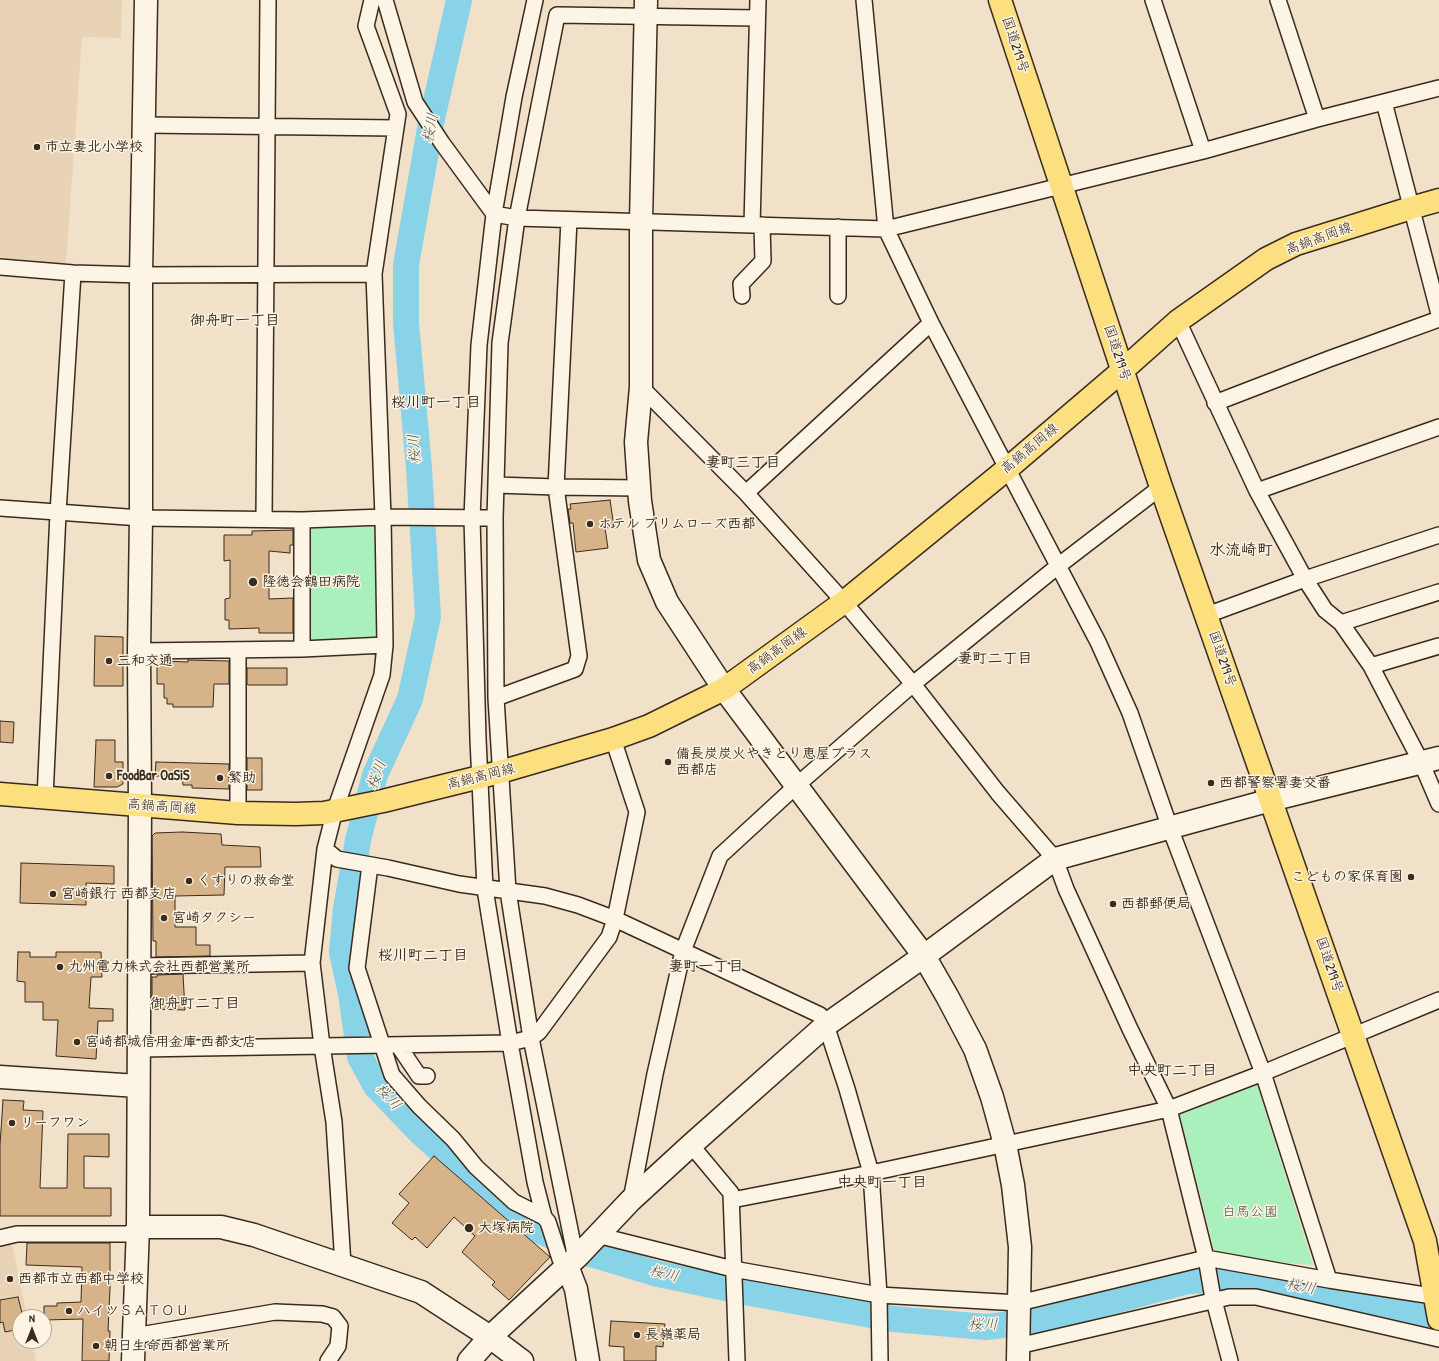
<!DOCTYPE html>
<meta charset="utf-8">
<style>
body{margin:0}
#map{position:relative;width:1439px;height:1361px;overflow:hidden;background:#f1e1c9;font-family:"Patrick Hand",sans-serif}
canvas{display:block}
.north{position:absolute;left:12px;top:1309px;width:40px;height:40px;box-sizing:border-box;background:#fcf5e5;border:1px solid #afa495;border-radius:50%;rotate:0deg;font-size:11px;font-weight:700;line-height:16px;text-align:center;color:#3b2a1e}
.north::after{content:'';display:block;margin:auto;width:14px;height:18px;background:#3b2a1e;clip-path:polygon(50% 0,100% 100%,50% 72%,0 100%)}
</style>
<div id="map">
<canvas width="1439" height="1361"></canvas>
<div class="north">N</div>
</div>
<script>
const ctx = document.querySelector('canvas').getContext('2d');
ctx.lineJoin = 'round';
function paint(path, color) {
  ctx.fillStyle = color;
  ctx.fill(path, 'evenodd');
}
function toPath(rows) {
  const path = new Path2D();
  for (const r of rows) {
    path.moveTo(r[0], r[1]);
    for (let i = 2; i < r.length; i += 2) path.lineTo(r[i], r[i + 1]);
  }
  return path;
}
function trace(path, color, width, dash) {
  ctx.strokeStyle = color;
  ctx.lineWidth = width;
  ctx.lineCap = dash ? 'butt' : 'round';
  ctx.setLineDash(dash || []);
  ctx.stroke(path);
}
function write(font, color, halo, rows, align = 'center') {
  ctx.font = font + ' "Patrick Hand","Klee One",sans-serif';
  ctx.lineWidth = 3;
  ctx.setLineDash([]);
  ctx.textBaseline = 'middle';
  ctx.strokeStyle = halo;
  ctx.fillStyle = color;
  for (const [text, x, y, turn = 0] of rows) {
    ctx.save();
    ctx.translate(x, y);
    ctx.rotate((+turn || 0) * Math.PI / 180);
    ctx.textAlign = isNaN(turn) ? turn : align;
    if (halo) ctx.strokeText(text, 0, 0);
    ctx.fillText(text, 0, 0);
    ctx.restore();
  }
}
const built = toPath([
 [0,0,122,0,121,38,82,37,66,264,0,257],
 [11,1239,27,1317,20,1317,20,1341,32,1341,36,1361,0,1361,0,1241]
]);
const green = toPath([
 [376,527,378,639,309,640,308,528],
 [1257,1085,1313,1265,1216,1257,1180,1115]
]);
const river = toPath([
 [459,0,431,123,406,265,406,323,419,468,428,617,410,699,375,775,358,840,346,909,342,952,351,994,360,1057,376,1086,421,1133,523,1223,588,1253,658,1274,750,1293,893,1319,986,1327,1039,1321,1188,1281,1252,1278,1329,1292,1439,1322]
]);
const building = toPath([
 [610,500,614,527,605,528,608,548,576,552,573,523,570,523,568,509,571,509,570,504,610,500],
 [293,530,293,545,290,545,290,553,269,551,269,599,293,598,293,633,259,633,259,628,229,629,229,620,225,620,225,599,230,598,230,560,224,561,224,535,252,535,252,531,293,530],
 [95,636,123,637,123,686,94,686,95,636],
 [188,660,229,661,229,684,214,684,213,707,173,707,173,704,167,704,167,698,164,698,164,684,157,684,157,665,162,661,188,662,188,660],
 [247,668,287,668,287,685,248,685,247,684,247,668],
 [0,721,14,722,13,743,0,742,0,721],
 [96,740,115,740,115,762,123,762,123,784,117,787,94,787,96,740],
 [247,758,262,758,262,790,247,790,247,758],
 [156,762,229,764,229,789,192,788,192,785,183,785,182,776,155,776,156,762],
 [182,832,221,834,222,845,260,847,261,867,225,867,224,895,175,896,175,927,196,927,196,945,210,945,210,956,156,957,156,941,153,941,152,836,155,833,182,832],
 [21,863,114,866,114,884,86,883,86,905,20,903,21,863],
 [18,952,30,952,30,957,56,957,56,952,101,952,102,977,91,977,89,1008,113,1009,113,1021,98,1021,96,1059,56,1056,58,1020,43,1020,43,1002,25,1002,25,982,17,981,18,952],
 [183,974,185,1010,152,1009,152,977,157,977,157,975,183,974],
 [3,1100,24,1101,23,1110,43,1111,40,1188,67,1188,68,1134,109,1134,109,1157,84,1156,84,1188,111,1188,111,1216,0,1216,0,1145,3,1100],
 [434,1156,550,1257,509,1300,492,1285,495,1282,462,1252,475,1236,454,1217,427,1248,415,1237,412,1240,392,1223,409,1203,399,1194,434,1156],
 [27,1243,110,1243,110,1288,108,1331,110,1331,109,1361,82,1361,83,1319,44,1320,44,1306,57,1306,57,1303,81,1302,82,1267,26,1265,27,1243],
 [18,1297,23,1317,20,1317,20,1329,5,1332,3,1322,0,1323,0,1300,18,1297],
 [611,1321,665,1324,663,1347,656,1346,656,1361,624,1361,624,1347,609,1346,611,1321]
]);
const street = toPath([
 [385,0,415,102,442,143,494,214,517,218,886,229,1203,151,1317,119,1439,88],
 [535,0,514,97,494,214,479,345,472,518,478,739,485,889,510,1043,535,1182,544,1217],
 [864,0,886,229,931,323,1098,642,1130,713,1170,828,1263,1073,1329,1280],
 [1153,0,1203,151],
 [1278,0,1317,119],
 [1384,102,1439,314],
 [144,125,396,128],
 [752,225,758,0],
 [0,267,73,273,141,275,374,274],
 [742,296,741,284,763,261,762,225],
 [838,296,838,227],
 [1178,321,1257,491,1305,579,1325,610,1341,623,1371,666,1421,762,1439,804],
 [641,387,746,493,844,602,913,684,998,793,1055,859,1066,889,1130,1029,1169,1109,1206,1258,1212,1293,1230,1361],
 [1215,403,1329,359,1439,319],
 [496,485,556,487,569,220],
 [1257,491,1439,427],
 [746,493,931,323],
 [0,508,141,518,302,520,383,517,495,518],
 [264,519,268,0],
 [1207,615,1305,579,1439,535],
 [1341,623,1439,592],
 [302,649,302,520],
 [139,651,302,649,385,645],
 [1371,666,1439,646],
 [496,698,575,669,579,656,556,487,639,488],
 [45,798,58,513,73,273],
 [238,813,238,650],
 [325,849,337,859,388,868,459,884,545,896,578,905,615,919,820,1015,826,1025,847,1089,871,1173,879,1295,880,1361],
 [370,865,357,968,392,1075,419,1106,453,1139,476,1167,514,1202,544,1217,548,1222,560,1259,567,1266],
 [139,966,312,963],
 [398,1045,419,1076,427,1076],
 [138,1049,510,1043,531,1038,539,1032,609,937,615,919,637,812,613,739],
 [691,1145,731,1193,737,1361],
 [631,1200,655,1074,683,951,720,856,796,786,913,684,1058,566,1161,487],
 [732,1200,871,1173,1169,1109,1263,1073,1439,1000],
 [597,1235,733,1269,879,1295,1019,1303,1206,1258,1329,1280,1439,1297],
 [0,1238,17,1234,128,1234,138,1227],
 [575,1259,575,1254,531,1038,508,891,496,698,495,518,500,343,517,218,557,15,757,18],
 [343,1265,334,1122,322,1046,312,963,325,849,335,810,382,675,385,645,383,517,374,274,398,114,366,26,372,0],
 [134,1336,275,1312,322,1314,333,1317,340,1326,338,1346,328,1361],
 [1018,1346,1229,1297,1256,1297,1439,1339]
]);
const secondary = toPath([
 [646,0,641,222,641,387,636,442,640,501,649,560,667,602,724,689,924,956,947,996,975,1049,992,1097,1005,1144,1013,1185,1020,1247,1018,1361],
 [0,1077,138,1086],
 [138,1227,221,1227,254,1235,421,1292,490,1337,469,1361],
 [567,1266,576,1289,588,1361],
 [133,1361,138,1227,140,806,139,651,141,518,141,275,146,0],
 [522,1361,490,1337,578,1256,631,1200,691,1145,826,1025,924,956,1055,859,1271,800,1439,758]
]);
const primary = toPath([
 [0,794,238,813,296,814,324,813,383,801,500,772,613,739,649,726,724,689,844,602,1007,469,1123,370,1178,321,1266,259,1296,244,1411,208,1439,200]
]);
const highway = toPath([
 [1000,0,1161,487,1425,1241,1439,1319]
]);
const markers = [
 [37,147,4,"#3b2a1e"],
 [590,524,4,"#3b2a1e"],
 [253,582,5,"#3b2a1e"],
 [109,661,4,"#3b2a1e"],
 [668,762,4,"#3b2a1e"],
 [109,776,4,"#3b2a1e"],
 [220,778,4,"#3b2a1e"],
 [1211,783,4,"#3b2a1e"],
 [1411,877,4,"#3b2a1e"],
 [189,881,4,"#3b2a1e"],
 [53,894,4,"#3b2a1e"],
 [1113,904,4,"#3b2a1e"],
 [164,918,4,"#3b2a1e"],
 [60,967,4,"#3b2a1e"],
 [77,1042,4,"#3b2a1e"],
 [12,1123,4,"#3b2a1e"],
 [469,1228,5,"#3b2a1e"],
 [10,1279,4,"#3b2a1e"],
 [69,1311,4,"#3b2a1e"],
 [637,1335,4,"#3b2a1e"],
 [96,1346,4,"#3b2a1e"]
];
const streetNames = [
 ["国道219号",1015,45,72],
 ["高鍋高岡線",1319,239,-20],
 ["国道219号",1117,353,72],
 ["高鍋高岡線",1030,449,-40],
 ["高鍋高岡線",777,651,-36],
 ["国道219号",1222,659,71],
 ["高鍋高岡線",481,777,-14],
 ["高鍋高岡線",162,807,4],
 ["国道219号",1329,965,71]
];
const poiNames = [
 ["市立妻北小学校",45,147],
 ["ホテル プリムローズ西都",598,524],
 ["隆徳会鶴田病院",262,582],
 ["三和交通",117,661],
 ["備長炭炭火やきとり恵屋プラス",676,754],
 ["西都店",676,770],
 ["FoodBar OaSiS",117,776],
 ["繁助",228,778],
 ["西都警察署妻交番",1219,783],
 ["こどもの家保育園",1403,877,"right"],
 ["くすりの救命堂",197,881],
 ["宮崎銀行 西都支店",61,894],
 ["西都郵便局",1121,904],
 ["宮崎タクシー",172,918],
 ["九州電力株式会社西都営業所",68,967],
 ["宮崎都城信用金庫 西都支店",85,1042],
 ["リーフワン",20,1123],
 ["大塚病院",478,1228],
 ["西都市立西都中学校",18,1279],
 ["ハイツＳＡＴＯＵ",77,1311],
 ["長嶺薬局",645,1335],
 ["朝日生命西都営業所",104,1346]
];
const parkNames = [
 ["白馬公園",1250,1212]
];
const waterNames = [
 ["桜川",431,128,-79],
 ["桜川",415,449,-94],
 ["桜川",377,775,-70],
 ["桜川",388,1097,48],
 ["桜川",664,1274,13],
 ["桜川",1301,1287,10],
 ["桜川",983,1325]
];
const neighbourhoodNames = [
 ["御舟町一丁目",235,321],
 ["桜川町一丁目",436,403],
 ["妻町三丁目",743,463],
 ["妻町二丁目",995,659],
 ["桜川町二丁目",423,956],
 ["妻町一丁目",706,967],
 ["御舟町二丁目",195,1004],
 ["中央町二丁目",1172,1071],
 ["中央町一丁目",882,1183]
];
const quarterNames = [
 ["水流崎町",1241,551]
];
paint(built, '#e9d3b6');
paint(green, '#a9f0bd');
trace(river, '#89d3e9', 26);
paint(building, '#d6b388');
trace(building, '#3b2a1e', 1);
trace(street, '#3b2a1e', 18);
trace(secondary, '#3b2a1e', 25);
trace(primary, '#3b2a1e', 25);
trace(highway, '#3b2a1e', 25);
trace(street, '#fcf5e5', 15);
trace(secondary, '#fcf5e5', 22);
trace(primary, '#fce080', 22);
trace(highway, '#fce080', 22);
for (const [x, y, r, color] of markers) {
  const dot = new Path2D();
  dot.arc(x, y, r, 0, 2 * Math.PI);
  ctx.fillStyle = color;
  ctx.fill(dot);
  trace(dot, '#fcf5e5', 1.5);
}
write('14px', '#3b2a1e', '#fcf5e5', streetNames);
write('bold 14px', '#3b2a1e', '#fcf5e5', poiNames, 'left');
write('14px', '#51523e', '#fcf5e5', parkNames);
write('italic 15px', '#4e5451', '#fcf5e5', waterNames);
write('bold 15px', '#3b2a1e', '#fcf5e5', neighbourhoodNames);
write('bold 16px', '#3b2a1e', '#fcf5e5', quarterNames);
</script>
